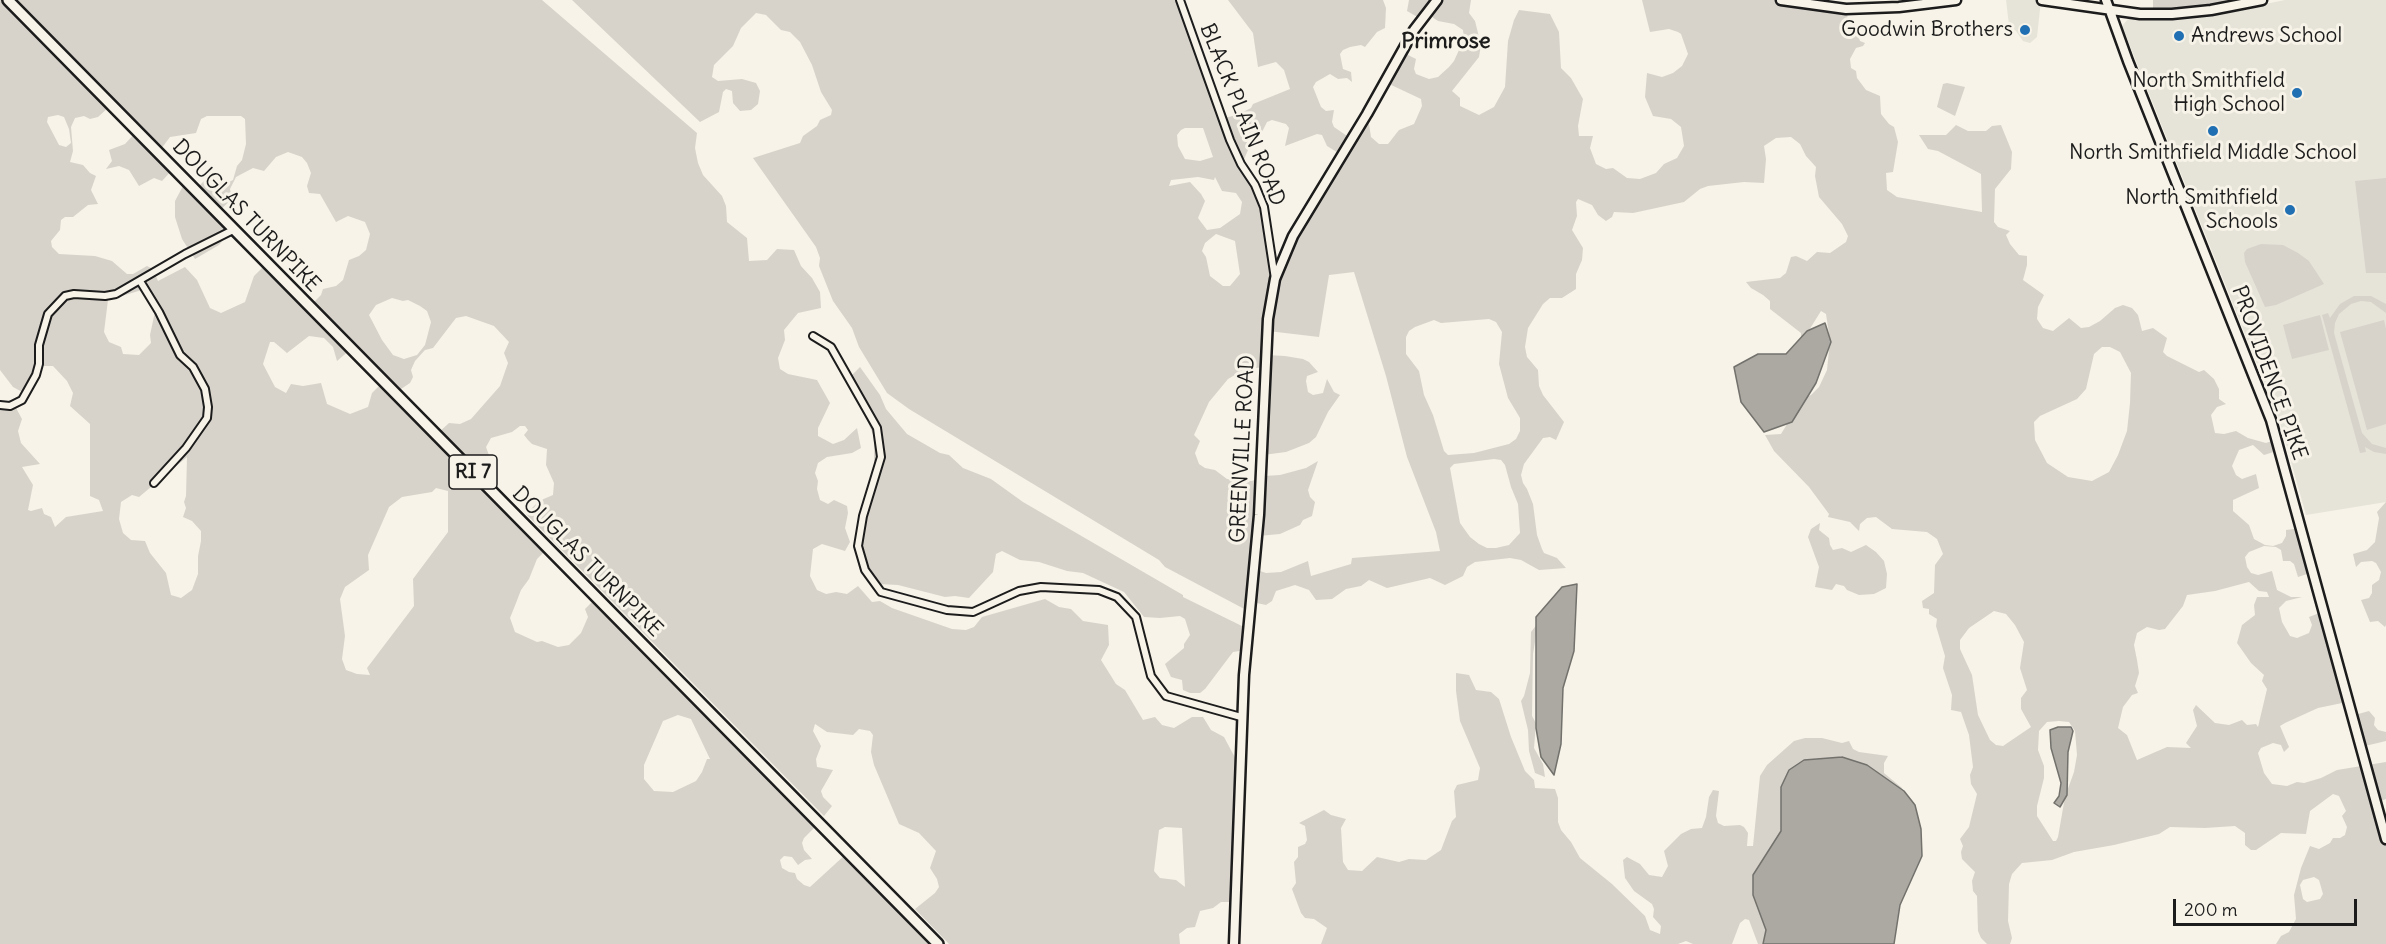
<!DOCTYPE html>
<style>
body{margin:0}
#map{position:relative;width:2386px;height:944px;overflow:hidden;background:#f7f3e8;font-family:Delius,sans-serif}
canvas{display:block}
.scale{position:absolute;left:2173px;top:899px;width:184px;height:27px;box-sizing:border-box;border:3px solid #1c1c1c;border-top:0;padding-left:8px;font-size:18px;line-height:21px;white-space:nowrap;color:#1c1c1c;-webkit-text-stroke:4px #f7f3e8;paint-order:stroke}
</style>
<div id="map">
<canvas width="2386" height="944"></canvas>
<div class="scale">200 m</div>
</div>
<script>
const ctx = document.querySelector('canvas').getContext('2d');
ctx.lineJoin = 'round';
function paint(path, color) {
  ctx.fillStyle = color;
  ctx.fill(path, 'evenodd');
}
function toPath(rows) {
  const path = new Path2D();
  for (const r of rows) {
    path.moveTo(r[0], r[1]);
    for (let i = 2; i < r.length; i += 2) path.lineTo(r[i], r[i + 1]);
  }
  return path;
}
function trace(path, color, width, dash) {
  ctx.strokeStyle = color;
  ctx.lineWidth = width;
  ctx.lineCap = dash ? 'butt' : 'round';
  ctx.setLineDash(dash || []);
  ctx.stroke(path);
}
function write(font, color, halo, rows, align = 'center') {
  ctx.font = font + ' Delius,sans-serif';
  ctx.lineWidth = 6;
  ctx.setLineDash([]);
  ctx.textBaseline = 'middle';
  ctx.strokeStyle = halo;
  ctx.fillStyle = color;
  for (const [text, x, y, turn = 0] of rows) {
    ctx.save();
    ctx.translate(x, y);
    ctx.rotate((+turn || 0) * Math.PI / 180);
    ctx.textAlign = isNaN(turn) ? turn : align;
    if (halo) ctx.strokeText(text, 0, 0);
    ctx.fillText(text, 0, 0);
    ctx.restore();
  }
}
const built = toPath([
 [2006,0,2041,0,2037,37,2030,43,2023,41,2016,31,2009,25],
 [2285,0,2386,0,2386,502,2306,515,2279,419,2122,26,2128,19,2206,16]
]);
const green = toPath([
 [0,0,542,0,697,133,695,148,698,163,703,175,722,196,726,206,727,222,747,238,749,261,767,260,777,249,794,250,801,266,812,278,820,292,821,308,798,313,784,330,785,340,778,358,780,369,788,374,817,380,830,403,818,428,818,436,833,444,844,440,857,428,861,448,852,453,827,457,818,463,815,473,818,481,817,489,820,500,828,504,834,500,847,506,848,513,845,528,850,542,845,551,822,544,813,549,810,576,817,590,826,594,836,592,847,594,858,586,872,602,880,601,892,608,952,629,966,630,974,627,982,617,1045,599,1059,607,1071,609,1083,621,1108,625,1109,645,1101,660,1116,684,1125,690,1143,720,1155,717,1162,725,1174,728,1192,717,1203,717,1211,730,1224,737,1240,767,1232,902,1221,902,1213,908,1200,911,1195,927,1187,928,1179,934,1180,944,949,944,915,909,935,893,939,887,937,879,930,868,936,851,919,833,899,824,874,765,871,752,873,735,870,731,859,729,853,735,827,732,815,724,813,731,821,746,816,759,817,767,833,770,821,791,823,797,832,806,824,816,526,514,539,501,553,495,554,483,546,465,547,449,532,444,528,440,524,435,528,430,525,426,520,426,512,432,491,438,486,447,494,469,483,480,437,434,449,423,460,424,471,419,500,386,508,363,504,353,509,342,494,326,466,316,456,318,433,348,425,350,415,361,411,370,413,377,410,383,401,389,329,316,325,321,351,349,337,361,333,347,324,338,309,336,287,353,274,342,270,342,263,364,275,387,286,393,291,384,303,386,321,383,327,404,350,414,368,407,372,393,382,383,546,550,537,559,529,579,521,590,516,603,510,618,515,632,537,642,542,641,558,647,569,645,581,633,588,617,585,609,594,600,817,825,804,838,802,843,804,850,812,859,805,860,798,865,792,857,784,856,780,860,782,868,789,872,795,873,797,879,804,885,810,887,846,854,933,944,0,944,0,407,15,406,22,419,18,431,21,443,40,464,22,467,33,485,28,510,31,511,42,508,44,514,51,517,55,527,66,517,103,511,99,500,90,496,90,424,70,406,73,393,67,381,53,366,41,366,26,394,13,387,0,370],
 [110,106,136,132,125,144,109,150,112,161,106,169,119,166,129,170,139,186,154,178,162,181,173,169,158,153,170,137,196,133,201,119,207,116,241,116,245,119,246,144,242,160,237,166,233,180,227,183,207,178,195,190,188,185,183,186,175,201,175,217,182,239,195,259,219,245,232,230,218,212,232,199,230,189,236,177,253,168,264,171,276,157,288,152,302,157,307,163,311,173,307,186,309,193,320,194,336,222,348,216,365,222,370,234,366,250,359,256,349,260,343,280,336,286,323,289,321,295,310,306,266,264,254,276,245,302,221,313,210,308,197,280,185,267,158,281,153,269,147,266,133,274,127,274,112,261,95,256,59,254,52,247,51,241,60,230,61,220,65,217,73,217,88,205,98,204,91,190,96,176,90,173,83,165,70,162,73,151,71,127,75,118,84,116,90,119,98,117],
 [58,115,64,117,69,129,71,143,66,147,59,145,47,122,48,117],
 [142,290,145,297,156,307,150,335,151,343,139,355,123,354,121,347,109,342,104,332,108,300],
 [392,298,403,301,408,300,420,306,427,311,431,322,425,345,417,355,404,359,393,355,382,340,369,315,376,305],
 [187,457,186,496,184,502,186,508,183,517,192,521,201,531,201,541,198,556,198,574,192,590,181,598,171,595,166,573,150,553,145,541,131,540,123,533,119,519,121,502,132,495,139,497],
 [436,488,448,491,448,532,413,579,414,606,367,668,370,675,357,674,346,670,342,659,345,636,340,599,345,587,369,570,368,555,389,507,402,497,432,492],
 [678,715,691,719,710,759,707,759,702,772,696,781,673,792,654,791,644,779,644,765,663,721],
 [1165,827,1182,828,1185,887,1176,880,1160,878,1154,871,1159,830],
 [572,0,1180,0,1224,118,1237,115,1251,108,1253,104,1290,89,1284,70,1276,62,1258,67,1253,33,1228,0,1383,0,1386,8,1385,28,1377,32,1365,47,1361,45,1350,47,1343,50,1340,54,1343,69,1351,72,1352,82,1347,78,1338,79,1330,74,1316,82,1313,87,1321,107,1326,111,1334,110,1332,122,1334,127,1350,138,1362,121,1369,124,1371,137,1379,144,1388,144,1399,130,1414,124,1422,106,1421,99,1387,83,1402,52,1416,59,1414,69,1416,74,1429,79,1438,77,1449,67,1454,61,1464,39,1463,30,1454,24,1438,21,1426,13,1421,19,1407,11,1409,0,1471,0,1469,13,1475,21,1481,45,1479,57,1452,91,1460,98,1460,106,1479,115,1494,107,1505,87,1508,41,1514,20,1519,10,1550,14,1559,32,1561,68,1571,78,1583,99,1578,126,1579,136,1593,136,1590,148,1596,164,1606,169,1613,168,1627,178,1640,179,1656,173,1664,164,1677,158,1684,146,1681,127,1671,119,1653,116,1645,97,1647,73,1662,77,1673,73,1682,66,1688,54,1681,34,1678,32,1669,29,1650,32,1642,0,1803,0,1847,8,1848,27,1851,31,1857,32,1860,41,1865,43,1863,46,1856,48,1850,59,1851,68,1856,71,1857,78,1866,90,1880,96,1881,114,1889,124,1894,127,1898,142,1893,172,1886,173,1887,190,1897,197,1982,212,1981,174,1938,151,1928,149,1919,135,1946,135,1956,125,1968,131,1986,131,1992,126,2001,125,2012,152,2011,169,1995,189,1994,222,1998,227,2010,231,2006,235,2010,244,2019,255,2027,256,2027,265,2023,280,2044,295,2038,307,2037,319,2043,328,2053,331,2069,318,2081,328,2089,327,2100,321,2115,308,2123,305,2132,308,2138,315,2142,331,2153,328,2167,338,2163,352,2167,356,2199,372,2204,370,2214,379,2219,389,2219,399,2226,404,2217,407,2211,415,2215,433,2224,434,2236,431,2248,438,2266,443,2277,439,2280,450,2264,455,2253,445,2239,450,2232,466,2236,475,2242,479,2256,474,2259,488,2233,500,2233,511,2249,525,2254,539,2265,545,2273,546,2282,543,2286,536,2286,530,2301,528,2313,572,2298,577,2294,564,2290,561,2283,561,2281,550,2276,547,2264,546,2249,552,2245,557,2247,567,2251,573,2258,575,2272,571,2277,590,2291,597,2302,597,2286,601,2279,608,2282,622,2290,636,2297,638,2309,633,2312,625,2309,617,2322,612,2347,702,2318,708,2285,723,2280,726,2289,747,2284,752,2281,745,2273,743,2261,748,2258,753,2264,773,2272,784,2287,786,2297,782,2304,783,2321,778,2337,770,2386,762,2386,799,2375,803,2386,845,2386,944,2276,944,2281,936,2289,932,2296,919,2294,895,2301,868,2310,846,2319,849,2330,843,2333,838,2340,838,2345,835,2347,827,2342,816,2346,811,2339,796,2333,794,2310,811,2306,834,2281,833,2256,850,2251,850,2245,845,2245,833,2235,826,2205,828,2170,827,2159,834,2114,845,2074,852,2052,860,2022,863,2012,874,2009,884,2008,921,2012,938,2010,944,1987,944,1981,938,1978,931,1977,896,1973,891,1972,881,1975,872,1962,859,1961,852,1963,846,1960,839,1969,827,1977,794,1971,784,1970,775,1973,767,1969,735,1961,712,1951,710,1952,695,1943,668,1945,656,1936,626,1937,619,1929,614,1929,609,1923,608,1922,601,1934,593,1935,565,1943,554,1937,539,1927,532,1892,529,1876,517,1867,518,1860,524,1859,531,1850,522,1828,517,1829,514,1809,487,1774,451,1765,435,1781,434,1803,398,1811,395,1819,387,1827,370,1830,340,1826,314,1821,311,1801,343,1801,333,1770,309,1770,301,1763,295,1751,288,1746,282,1780,278,1786,273,1791,257,1796,256,1807,261,1817,252,1830,253,1846,242,1848,236,1842,224,1819,197,1815,176,1816,167,1806,156,1800,144,1791,137,1776,138,1764,146,1766,159,1764,183,1744,182,1708,186,1700,189,1684,202,1633,213,1614,212,1612,217,1606,221,1598,215,1592,205,1578,199,1576,202,1577,216,1572,230,1583,248,1582,260,1576,274,1576,289,1562,298,1550,298,1543,304,1528,328,1525,347,1527,357,1538,370,1539,386,1543,395,1564,422,1556,440,1550,437,1543,438,1524,464,1521,475,1523,483,1527,489,1533,504,1537,535,1542,549,1544,553,1557,558,1566,568,1539,570,1521,560,1510,558,1475,562,1467,567,1463,576,1445,585,1430,578,1387,588,1369,580,1361,586,1346,589,1332,599,1316,600,1309,590,1295,585,1276,591,1272,601,1266,605,1252,602,1250,612,1165,567,1159,560,909,409,887,393,859,347,852,328,833,301,819,266,820,258,816,247,753,158,800,143,803,136,817,126,820,120,831,115,832,110,821,92,812,65,800,42,790,32,781,30,766,15,756,13,741,28,733,46,714,65,712,77,718,81,742,79,756,83,760,91,758,104,751,110,740,111,733,103,732,91,726,89,723,92,719,112,700,122],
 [1272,120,1286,124,1289,128,1285,146,1317,134,1322,135,1327,146,1340,154,1274,273,1264,208,1242,164,1248,150,1259,138,1267,122],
 [1185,128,1203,128,1213,157,1200,161,1185,159,1178,146,1177,135,1181,130],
 [1198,177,1214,180,1215,177,1222,191,1236,193,1242,202,1240,214,1220,228,1207,230,1198,218,1205,201,1201,194,1190,182,1169,186,1171,180],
 [1216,234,1235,241,1240,274,1230,286,1223,286,1210,276,1206,257,1202,251,1205,243],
 [1354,272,1386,376,1407,457,1436,532,1440,551,1352,558,1351,564,1311,576,1308,561,1281,572,1266,573,1254,569,1258,536,1280,534,1300,525,1303,520,1312,516,1315,502,1310,497,1308,490,1318,461,1306,468,1280,475,1264,476,1252,481,1227,479,1215,470,1205,468,1199,464,1195,453,1200,441,1194,435,1209,402,1228,379,1245,369,1266,367,1263,455,1286,452,1309,443,1316,437,1328,412,1340,395,1334,392,1327,379,1323,393,1313,395,1308,392,1306,381,1307,376,1318,372,1309,362,1303,359,1285,356,1267,355,1268,331,1319,337,1329,275],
 [1489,319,1496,322,1502,332,1499,364,1508,398,1520,418,1520,431,1516,439,1509,444,1474,453,1448,455,1444,451,1433,415,1424,395,1419,371,1406,354,1406,337,1409,331,1415,327,1434,320,1441,323],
 [2102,347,2110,347,2120,352,2131,373,2130,403,2127,431,2118,455,2109,472,2092,481,2068,477,2047,463,2035,440,2034,422,2040,416,2077,399,2086,389,2094,354],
 [1494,459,1501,460,1505,465,1511,487,1518,504,1520,533,1509,545,1496,548,1487,548,1479,544,1470,537,1460,523,1450,468,1454,464],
 [2249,582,2259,591,2267,592,2269,597,2257,597,2254,605,2255,615,2242,625,2237,643,2251,663,2264,675,2262,681,2267,689,2258,727,2256,724,2247,725,2242,720,2229,725,2215,723,2196,705,2193,710,2197,726,2186,743,2191,748,2167,747,2137,760,2127,735,2118,728,2123,707,2132,695,2138,693,2135,686,2139,673,2137,660,2134,645,2137,633,2147,627,2159,630,2165,629,2183,606,2187,595,2215,591],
 [1994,611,2006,614,2015,625,2024,642,2020,668,2027,690,2021,698,2021,709,2031,727,2003,746,1996,745,1990,740,1978,715,1972,675,1960,649,1960,640,1969,628],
 [2059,721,2069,722,2075,731,2077,755,2074,772,2065,797,2058,837,2056,841,2053,841,2037,816,2037,806,2044,778,2044,766,2038,750,2039,731,2047,722],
 [2314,877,2319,880,2323,894,2320,899,2307,902,2303,899,2300,885,2303,880],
 [2153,0,2230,0,2231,5,2153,12],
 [1947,83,1965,87,1955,116,1937,107,1943,84],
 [2386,178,2386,273,2366,273,2355,181],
 [2261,244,2283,245,2298,253,2309,261,2324,284,2276,305,2265,307,2245,262,2244,253,2247,249],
 [2354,296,2371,296,2386,304,2386,313,2371,302,2361,301,2351,304,2339,314,2335,323,2334,333,2362,433,2372,444,2386,448,2386,454,2374,452,2365,447,2366,452,2360,453,2322,315,2328,313,2330,318,2340,304],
 [2320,315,2329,350,2292,359,2283,325],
 [2384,320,2386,329,2386,424,2367,430,2340,332],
 [860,367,880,395,886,409,907,434,940,453,949,455,963,468,991,479,1023,502,1183,595,1183,597,1248,629,1246,650,1233,652,1205,689,1200,693,1190,693,1183,690,1182,680,1171,677,1165,664,1184,648,1184,644,1190,635,1185,619,1180,616,1160,618,1144,617,1124,592,1083,573,1067,571,1039,562,1020,560,1002,551,996,554,993,572,969,598,955,596,945,597,898,585,878,584,870,579,857,551,857,530,874,469,874,437,862,408,846,381],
 [2386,502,2386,625,2385,627,2378,621,2370,622,2361,600,2369,598,2372,593,2372,585,2379,580,2381,572,2376,563,2372,561,2361,562,2356,567,2353,554,2367,550,2375,542,2379,518,2377,512],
 [1820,523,1819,530,1829,538,1830,545,1833,550,1842,548,1851,552,1866,545,1876,552,1884,561,1887,574,1886,588,1874,594,1859,595,1847,590,1844,586,1836,584,1832,590,1815,587,1819,567,1808,537,1811,529],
 [1538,623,1533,654,1532,716,1536,723,1534,748,1543,764,1545,777,1535,773,1529,751,1528,730,1521,701,1524,696,1530,673,1531,632],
 [1456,673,1469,675,1476,690,1491,692,1499,699,1511,737,1525,771,1534,780,1535,788,1555,789,1558,798,1558,822,1561,830,1571,842,1580,858,1612,884,1645,916,1650,930,1660,934,1661,926,1653,917,1654,909,1652,904,1634,891,1625,878,1623,860,1627,857,1640,864,1649,875,1662,877,1668,866,1664,851,1681,834,1691,829,1702,828,1706,817,1709,797,1713,790,1719,791,1716,816,1718,823,1724,826,1740,825,1744,827,1748,833,1747,846,1753,846,1760,776,1767,765,1794,741,1805,738,1822,738,1842,743,1849,741,1853,749,1859,752,1888,756,1884,763,1884,773,1902,788,1916,828,1909,847,1892,944,1758,944,1749,920,1745,919,1740,923,1732,944,1693,944,1686,941,1678,944,1321,944,1327,928,1314,919,1305,918,1301,913,1292,889,1296,883,1294,862,1298,857,1298,847,1305,844,1307,840,1305,826,1299,823,1324,810,1331,815,1346,819,1341,828,1343,862,1348,870,1362,871,1377,857,1399,862,1409,859,1426,860,1441,850,1452,821,1456,817,1454,791,1457,785,1478,780,1480,768,1460,721,1456,691],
 [2369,711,2375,718,2374,725,2378,730,2386,732,2386,741,2361,747,2351,716]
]);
const water = toPath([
 [1825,323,1831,342,1816,383,1792,422,1764,432,1741,402,1734,367,1758,354,1786,354,1807,331,1825,323],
 [1577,584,1574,651,1563,688,1561,744,1554,775,1541,757,1536,728,1536,617,1562,587,1577,584],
 [2058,727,2071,727,2073,731,2068,752,2067,795,2060,807,2054,803,2059,796,2061,783,2051,748,2050,730,2058,727],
 [1842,757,1867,765,1904,791,1915,805,1921,829,1922,856,1900,905,1894,944,1763,944,1766,930,1753,895,1753,875,1781,831,1781,787,1789,770,1804,760,1842,757]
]);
const street = toPath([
 [1180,0,1230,140,1241,164,1255,185,1264,207,1275,279],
 [140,281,159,312,180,355,193,367,205,389,208,407,207,418,186,448,154,483],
 [813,336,831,347,877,428,881,457,863,516,858,546,865,570,881,592,947,610,973,612,1019,591,1041,587,1099,590,1117,597,1136,617,1151,676,1166,696,1241,717],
 [0,405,10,406,22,400,36,375,39,364,39,345,48,314,65,296,74,294,105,296,116,294,185,254,235,229]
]);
const secondary = toPath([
 [1781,0,1846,9,1899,7,1956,0],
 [2042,0,2140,14,2172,14,2211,10,2262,0],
 [2106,0,2128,61,2271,420,2386,839],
 [1234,944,1244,675,1259,515,1268,319,1275,279,1293,236,1367,114,1414,30,1437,0]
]);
const primary = toPath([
 [8,0,938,944]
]);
const markers = [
 [2025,30,6,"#1f6fb2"],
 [2179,36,6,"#1f6fb2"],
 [2297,93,6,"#1f6fb2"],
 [2213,131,6,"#1f6fb2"],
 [2290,210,6,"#1f6fb2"]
];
const shields = [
 [473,472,48]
];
const shieldNames = [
 ["RI 7",473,472]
];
const poiNames = [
 ["Goodwin Brothers",2013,30],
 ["Andrews School",2191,36,"left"],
 ["North Smithfield",2285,81],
 ["High School",2285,105],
 ["North Smithfield Middle School",2213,153,"center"],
 ["North Smithfield",2278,198],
 ["Schools",2278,222]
];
const streetNames = [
 ["BLACK PLAIN ROAD",1242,115,68],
 ["DOUGLAS TURNPIKE",246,216,46],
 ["PROVIDENCE PIKE",2269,373,70],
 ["GREENVILLE ROAD",1243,449,-87],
 ["DOUGLAS TURNPIKE",587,562,45]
];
const neighbourhoodNames = [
 ["Primrose",1446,42]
];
paint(built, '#e6e3d9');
paint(green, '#d7d3cb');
paint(water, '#aca9a2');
trace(water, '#72716c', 1.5);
trace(street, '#1c1c1c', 10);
trace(secondary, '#1c1c1c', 13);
trace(primary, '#1c1c1c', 14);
trace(street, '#f7f3e8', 6);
trace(secondary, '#f7f3e8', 8);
trace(primary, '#f7f3e8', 9);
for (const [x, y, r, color] of markers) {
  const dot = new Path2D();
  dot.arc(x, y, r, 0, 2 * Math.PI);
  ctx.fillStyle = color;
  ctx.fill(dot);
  trace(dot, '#f7f3e8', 2);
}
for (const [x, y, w] of shields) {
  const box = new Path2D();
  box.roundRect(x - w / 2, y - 17, w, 34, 4.5);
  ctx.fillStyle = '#f7f3e8';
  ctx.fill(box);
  trace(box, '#1c1c1c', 1.5);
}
write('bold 20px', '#1c1c1c', null, shieldNames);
write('21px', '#1c1c1c', '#f7f3e8', poiNames, 'right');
write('21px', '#1c1c1c', '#f7f3e8', streetNames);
write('bold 22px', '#1c1c1c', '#f7f3e8', neighbourhoodNames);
</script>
